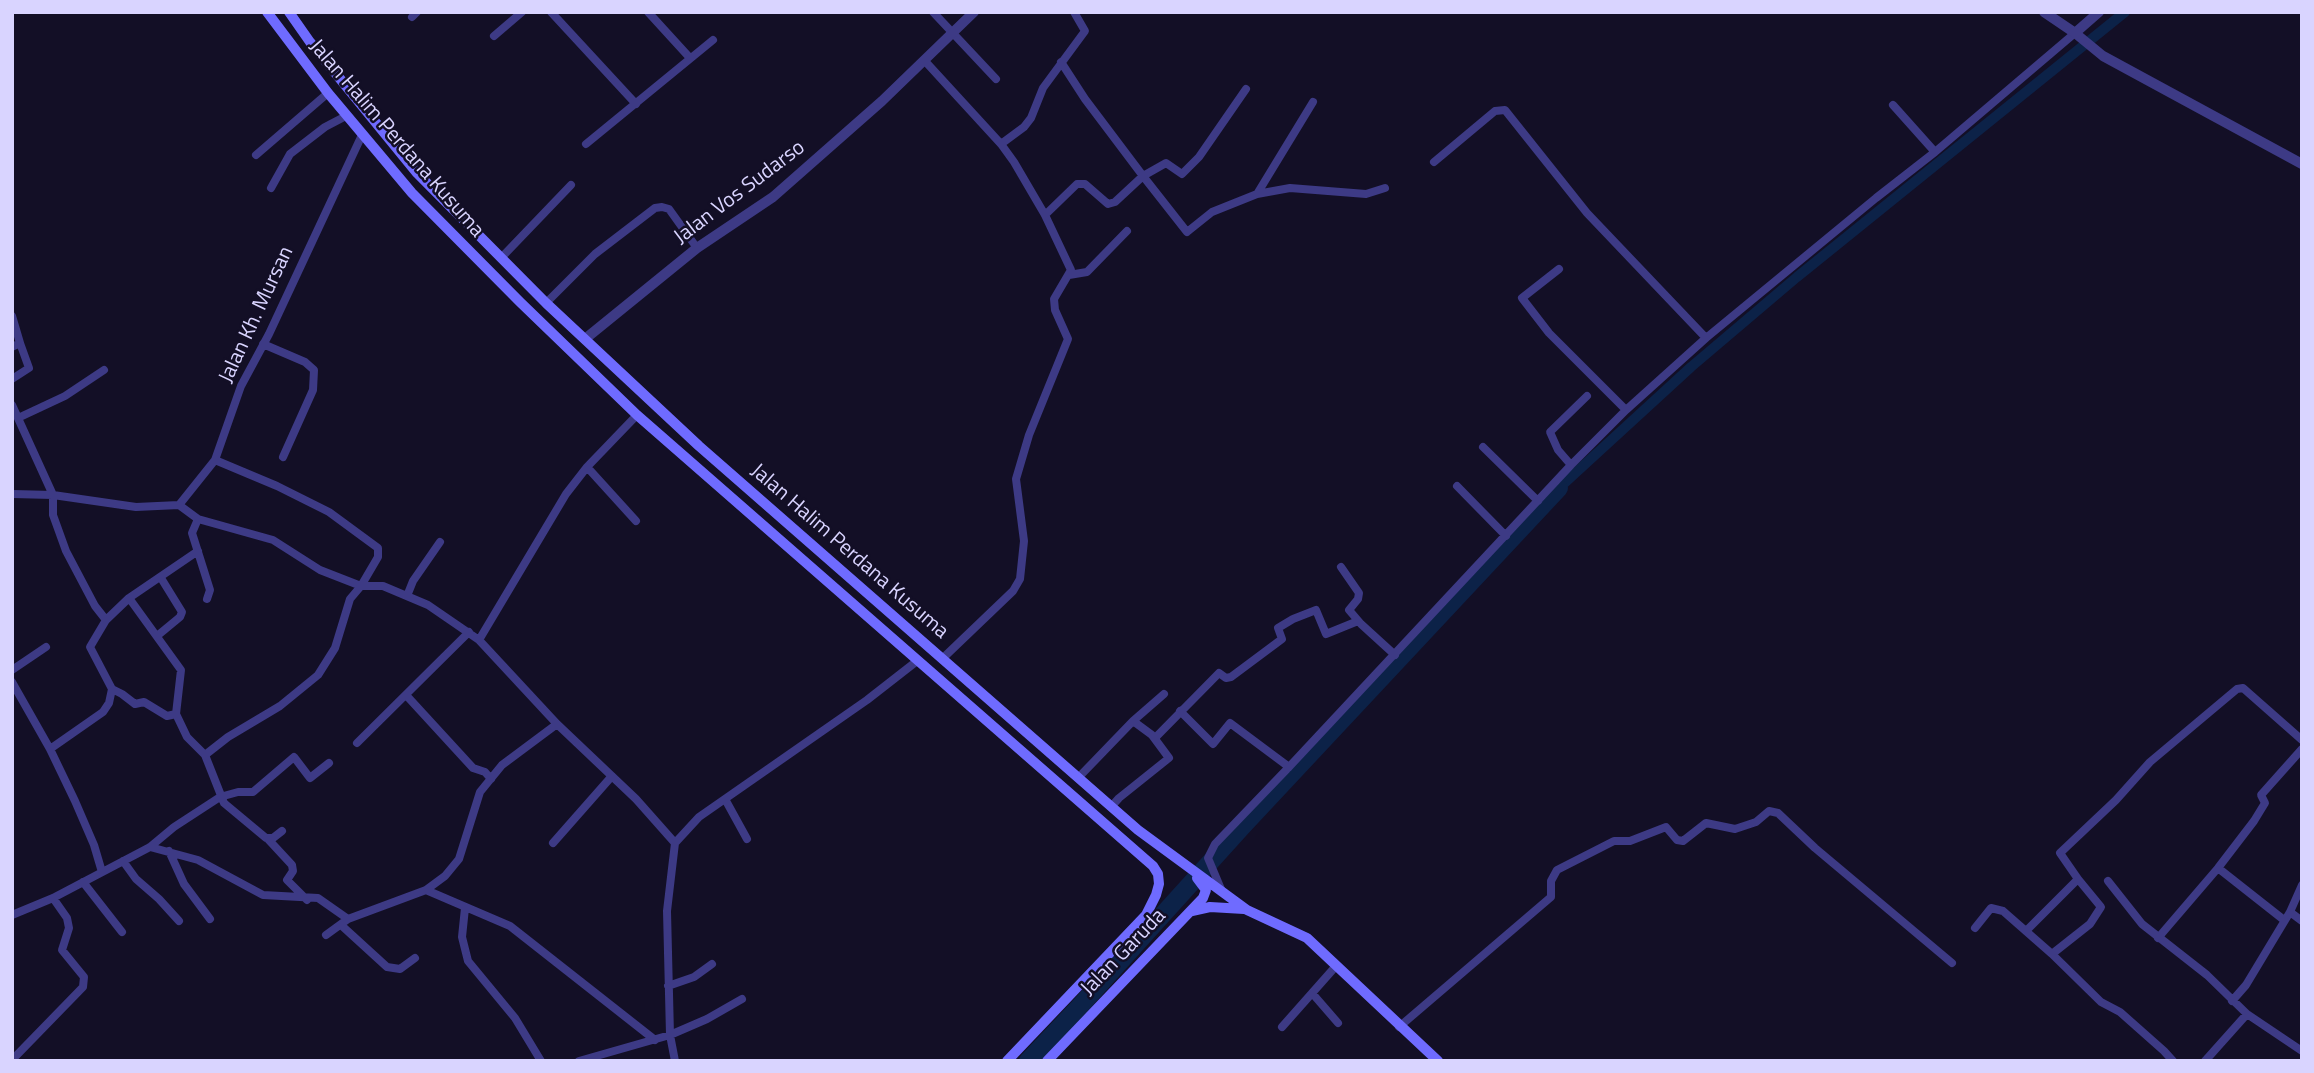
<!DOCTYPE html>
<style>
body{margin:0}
#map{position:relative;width:2314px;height:1073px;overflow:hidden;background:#130f26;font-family:"Titillium Web",sans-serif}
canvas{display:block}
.frame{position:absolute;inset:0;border:14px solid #d9d4ff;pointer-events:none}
</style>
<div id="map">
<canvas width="2314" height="1073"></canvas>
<div class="frame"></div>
</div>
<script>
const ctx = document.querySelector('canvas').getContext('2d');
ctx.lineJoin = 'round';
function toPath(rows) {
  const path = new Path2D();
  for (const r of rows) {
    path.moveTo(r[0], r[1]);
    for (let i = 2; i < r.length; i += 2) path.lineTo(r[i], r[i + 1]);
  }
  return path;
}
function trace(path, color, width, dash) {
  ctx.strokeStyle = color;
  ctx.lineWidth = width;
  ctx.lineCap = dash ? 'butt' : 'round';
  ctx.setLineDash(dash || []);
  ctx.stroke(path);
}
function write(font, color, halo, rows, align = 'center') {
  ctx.font = font + ' "Titillium Web",sans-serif';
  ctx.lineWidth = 5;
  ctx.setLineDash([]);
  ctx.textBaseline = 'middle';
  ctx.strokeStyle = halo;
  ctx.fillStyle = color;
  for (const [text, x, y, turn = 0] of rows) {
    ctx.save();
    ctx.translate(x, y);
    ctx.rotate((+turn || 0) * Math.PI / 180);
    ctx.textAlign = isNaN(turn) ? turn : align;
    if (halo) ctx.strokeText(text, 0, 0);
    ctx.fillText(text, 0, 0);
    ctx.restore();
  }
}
const canal = toPath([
 [1559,488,1691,367,1797,277,2125,12]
]);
const river = toPath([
 [1028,1061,1080,1006,1242,827,1559,488]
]);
const minor = toPath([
 [551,12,636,104],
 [648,12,690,58],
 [933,12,996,79],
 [412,17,417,12],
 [494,36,522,12],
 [924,60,1001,144,1014,162,1045,215,1071,270,1054,299,1055,310,1068,339,1029,435,1016,479,1024,541,1020,579,1013,591,942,659],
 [1246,89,1199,157,1182,174,1166,163,1143,176,1187,232,1212,212,1257,194,1290,188,1366,194,1385,188],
 [1893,105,1935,152],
 [586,144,713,40],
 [1001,144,1024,127,1031,118,1043,88,1085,31,1074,12],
 [256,155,328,93],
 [1434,162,1495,111,1505,110,1587,213,1706,338],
 [271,188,290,154,325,127,346,116],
 [1257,194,1313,102],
 [1045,215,1077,184,1085,184,1108,204,1115,202,1143,176,1085,99,1061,62],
 [501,258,571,185],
 [1559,269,1522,298,1549,333,1626,410],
 [1069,275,1087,272,1127,231],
 [546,303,595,254,655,208,662,207,669,209,697,248],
 [12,316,20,343],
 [263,344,305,362,314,370,313,390,283,457],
 [12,347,20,343,29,368,12,379],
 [12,405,53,495,53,515,66,551,95,606,106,620],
 [18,418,65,396,104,370],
 [1483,447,1538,501],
 [215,460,277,486,329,512,378,548,378,557,361,586,350,599,335,648,318,675,280,706,228,737,205,755,224,803,266,838,273,838,282,831],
 [1571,465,1558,450,1550,432,1587,396],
 [587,467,636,521],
 [1457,486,1506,536],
 [12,494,53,495,136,507,179,505,198,519,273,540,320,570,361,586,383,586,428,605,479,640,557,724,636,799,675,843],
 [179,505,215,460,241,386,269,334,362,135],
 [198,519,192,533,210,590,207,599],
 [1341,567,1359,593,1358,599,1349,610,1361,624,1395,655],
 [407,596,413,581,440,542],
 [129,598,181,670,176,714,187,737,205,755],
 [157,636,180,617,182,612,161,578],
 [479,640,566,494,587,467,637,415],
 [12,670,46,647],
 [12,682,50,749,75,801,94,845,102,872],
 [406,695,473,768,485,772,491,779],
 [1180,711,1213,744,1230,723,1289,767],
 [176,714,167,716,144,702,135,704,122,694,112,689,90,647,106,620,129,598,198,551],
 [1155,738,1219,673,1226,678,1231,677,1282,639,1278,628,1293,619,1316,610,1326,634,1358,621],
 [357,743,469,632],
 [50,749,103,712,109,703,112,689],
 [1078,778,1133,721,1164,694],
 [725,799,747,839],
 [1111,807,1119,798,1169,758,1152,735,1133,721],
 [267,838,292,865,293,871,287,880,307,900],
 [553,843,612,776],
 [150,847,198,860,263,895,318,898,348,919],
 [169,851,184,884,210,919],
 [123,861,136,879,159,899,179,921],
 [2218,868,2284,920],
 [2108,881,2142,924,2207,975,2247,1014,2302,1051],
 [83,882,122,932],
 [2302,885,2290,912,2302,921],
 [1221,889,1208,858,1215,844,1289,767,1571,465,1626,410,1706,338,1876,198,1935,152,2075,33],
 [426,890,510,926,655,1040],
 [465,908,462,937,468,961,515,1018,541,1061],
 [12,915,53,898,150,847,174,827,220,797,238,792,253,792,294,757,310,778,329,763],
 [341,925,387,967,400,969,415,958],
 [1975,928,1991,908,2003,911,2052,954,2101,1002,2120,1012,2164,1051,2173,1061],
 [2026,931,2078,879,2060,853,2116,800,2150,762,2237,689,2243,688,2302,740],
 [326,935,348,919,426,890,445,876,459,859,480,792,502,765,557,724],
 [2158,938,2218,868,2254,821,2265,803,2261,795,2302,749],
 [2052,954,2090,924,2101,907,2078,879],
 [668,986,694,977,712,964],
 [1312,993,1338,1023],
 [2232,1001,2246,985,2290,912],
 [1282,1027,1336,966],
 [1399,1027,1551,897,1551,881,1557,870,1614,841,1630,841,1666,827,1677,840,1683,841,1706,823,1735,829,1756,822,1769,811,1778,813,1815,848,1952,963],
 [12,1060,83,987,84,977,62,950,69,928,67,918,53,898],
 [579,1061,670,1035,707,1019,742,999],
 [675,1061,670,1035,667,911,675,843,699,817,867,700,917,661],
 [2205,1061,2247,1014]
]);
const tertiary = toPath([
 [2044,12,2075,33,2103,56,2302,164],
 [2075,33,2099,12],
 [585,339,697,248,773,197,882,101,974,12]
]);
const secondary = toPath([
 [267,12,328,93,412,193,520,302,637,415,1153,866,1158,874,1159,884,1156,895,1146,915,1007,1061],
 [289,12,310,42,417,173,546,303,699,446,1138,830,1247,910,1307,938,1438,1061],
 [1192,911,1210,907,1244,909],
 [1047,1061,1203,898,1206,890,1197,878]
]);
const streetNames = [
 ["Jalan Halim Perdana Kusuma",396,139,49],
 ["Jalan Vos Sudarso",740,193,-37],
 ["Jalan Kh. Mursan",257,315,-65],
 ["Jalan Halim Perdana Kusuma",849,552,41],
 ["Jalan Garuda",1124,953,-46]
];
trace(canal, '#0c2248', 10);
trace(river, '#0c2248', 18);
trace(minor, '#3d3a85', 8);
trace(tertiary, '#3d3a85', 10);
trace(secondary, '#6f6bff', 10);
write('21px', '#d9d4ff', '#130f26', streetNames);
</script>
